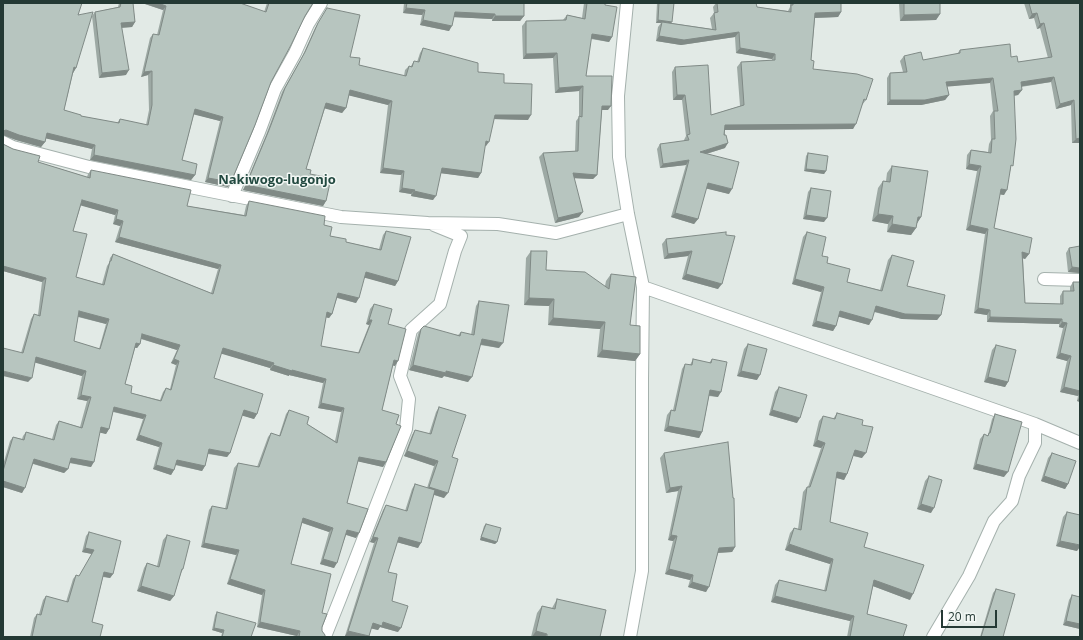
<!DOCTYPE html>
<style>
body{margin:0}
#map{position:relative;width:1083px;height:640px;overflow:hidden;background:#e2eae6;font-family:"Open Sans",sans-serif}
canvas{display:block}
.frame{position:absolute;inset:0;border:4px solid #243934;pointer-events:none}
.scale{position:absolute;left:941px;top:610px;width:56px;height:18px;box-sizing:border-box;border:2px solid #243934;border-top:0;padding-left:5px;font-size:12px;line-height:14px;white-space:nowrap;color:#243934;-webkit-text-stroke:3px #f2f7f4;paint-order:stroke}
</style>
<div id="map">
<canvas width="1083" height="640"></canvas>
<div class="frame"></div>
<div class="scale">20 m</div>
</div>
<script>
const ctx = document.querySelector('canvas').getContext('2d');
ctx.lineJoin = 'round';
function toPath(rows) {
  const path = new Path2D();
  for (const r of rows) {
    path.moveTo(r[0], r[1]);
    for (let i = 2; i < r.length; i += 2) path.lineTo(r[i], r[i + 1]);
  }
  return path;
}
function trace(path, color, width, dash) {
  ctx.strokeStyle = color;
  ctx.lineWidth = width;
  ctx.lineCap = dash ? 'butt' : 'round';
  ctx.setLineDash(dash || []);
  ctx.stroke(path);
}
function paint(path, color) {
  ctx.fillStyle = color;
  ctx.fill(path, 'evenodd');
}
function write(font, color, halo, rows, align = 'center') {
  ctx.font = font + ' "Open Sans",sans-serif';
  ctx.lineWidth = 3;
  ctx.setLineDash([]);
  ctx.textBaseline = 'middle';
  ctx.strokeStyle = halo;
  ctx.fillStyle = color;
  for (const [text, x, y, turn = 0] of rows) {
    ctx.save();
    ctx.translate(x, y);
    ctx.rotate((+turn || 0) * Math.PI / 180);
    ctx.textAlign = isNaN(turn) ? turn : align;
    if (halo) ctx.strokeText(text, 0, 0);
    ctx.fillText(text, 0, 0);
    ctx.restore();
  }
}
const minor = toPath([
 [627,3,618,96,619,157,628,214,643,287,642,380,642,571,630,637],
 [3,142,13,147,89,167,341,217,428,223,498,224,556,233,628,214],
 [232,196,259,132,275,89,295,53,308,24,321,3],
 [1044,279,1080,280],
 [643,287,1035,424,1080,443],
 [326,634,340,599,406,429,409,399,400,376,411,330,440,304,455,251,461,236,434,225],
 [933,637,969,576,994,521,1012,501,1019,476,1035,443,1035,424]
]);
const wall = toPath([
 [3,3,78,15,76,68,73,73,64,110,81,116,117,123,120,119,146,125,149,110,148,75,141,77,150,38,153,34,157,35,163,10,142,3,240,3,264,12,267,3,313,3,305,16,271,82,228,187,205,182,220,121,194,114,182,160,195,175,191,180,90,160,92,149,46,138,45,142,41,147,16,140,3,135],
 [119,3,133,3,135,22,132,27,121,28,126,75,99,78,92,16,95,12,118,7],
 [404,3,524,3,524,16,520,21,492,21,492,19,454,17,449,31,420,25,422,15,403,13],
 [584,3,605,3,605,5,612,37,609,42,591,39,586,76,608,110,602,110,597,175,593,179,574,178,579,217,555,223,539,157,543,153,575,151,576,121,579,117,579,91,555,93,553,58,523,59,522,26,526,21,563,20,567,15,582,18],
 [657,3,674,3,671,23,712,29,710,18,714,13,713,7,716,3,756,3,757,7,788,11,790,7,790,3,841,3,841,12,838,17,815,18,811,60,813,69,866,100,862,105,853,129,725,130,725,148,706,154,729,194,706,188,698,219,694,224,671,217,686,165,660,168,657,149,660,144,684,141,684,140,686,136,682,100,673,100,672,72,675,67,711,115,740,106,737,67,741,62,772,60,772,59,736,53,735,37,681,45,656,41,658,27,661,23,656,23],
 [899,3,940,3,940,14,936,20,900,21],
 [1024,3,1080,3,1080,150,1080,143,1072,143,1071,105,1056,109,1051,82,1021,87,1022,90,1018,95,1014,96,1011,168,1004,195,1000,194,994,228,1029,254,1025,259,1023,258,1025,303,1060,304,1060,296,1063,291,1070,291,1070,287,1073,282,1080,282,1080,402,1077,401,1078,396,1060,392,1067,361,1056,358,1063,328,1059,327,1059,324,987,322,987,315,974,313,985,234,966,230,977,171,966,169,967,155,971,150,988,152,989,144,991,140,990,116,993,111,990,83,947,86,949,95,945,100,921,105,887,105,887,78,890,73,903,72,900,61,904,56,923,60,957,54,960,50,1011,57,1018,62,1048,58,1040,28,1037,29,1034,18,1029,19],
 [327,8,350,57,359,65,404,76,405,70,409,66,411,66,414,61,417,62,420,53,423,48,504,83,528,120,494,119,486,146,485,146,481,173,478,178,441,173,433,200,411,196,411,194,399,192,401,175,380,173,388,105,349,95,346,108,342,113,325,108,306,169,310,174,326,201,323,206,243,190,266,135,282,92,302,57,315,28],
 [3,144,38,162,87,177,88,174,91,170,187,206,244,215,246,206,249,201,324,225,330,236,346,242,379,249,383,235,386,231,398,281,395,286,364,277,356,303,337,298,332,314,329,318,326,317,321,346,358,353,369,325,366,324,370,309,374,304,388,324,395,366,393,365,382,410,386,462,383,467,358,461,347,503,356,538,346,535,334,568,320,564,329,532,302,523,291,564,322,613,322,631,325,637,297,637,297,636,257,627,262,595,227,584,236,555,201,547,209,510,212,506,225,509,234,468,238,463,257,467,268,437,271,433,279,436,286,414,289,410,307,424,335,441,341,412,318,408,323,383,289,375,289,376,270,370,270,368,221,353,214,378,257,414,254,419,242,415,230,453,227,457,208,454,205,466,202,471,175,465,174,470,171,475,153,469,159,447,136,440,143,419,113,412,109,429,106,434,100,432,91,467,69,463,68,469,64,473,33,464,22,493,3,487,3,465,10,441,13,437,22,439,23,436,26,432,52,439,56,425,59,421,80,427,87,401,77,399,82,376,35,362,28,382,21,353,31,319,34,314,38,315,42,282,3,271],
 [81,205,115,215,113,224,120,226,115,242,218,269,211,293,113,254,110,258,109,263,107,266,102,284,76,277,73,231],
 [78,317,106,324,99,349,74,341],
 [141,339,177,350,171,363,176,365,170,389,166,388,163,392,160,400,131,393,125,384,135,348,137,348,140,344],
 [808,153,826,171,824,174,804,171,806,156],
 [892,166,921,217,917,223,916,228,911,235,887,232,888,224,872,221,878,188,883,181,886,181,887,173],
 [811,188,824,222,803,219,808,192],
 [807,232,827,263,847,282,880,290,888,260,892,255,907,286,941,315,937,320,902,319,874,312,869,325,838,316,836,326,833,331,812,326,821,292,792,284,803,237],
 [726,235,718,289,682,279,688,256,664,259,662,244,666,239],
 [1069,248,1080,273,1068,272,1066,253],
 [531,251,546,270,605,286,606,281,611,274,630,325,640,354,635,361,597,357,600,329,548,325,549,306,524,305,526,258],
 [479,301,499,348,480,345,468,382,444,376,442,378,409,370,418,334,421,329,458,335,461,332,471,335,476,306],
 [748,344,757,380,737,376,744,349],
 [996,345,1008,382,1005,387,984,382,992,350],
 [693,359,709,363,712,359,718,397,709,396,702,432,699,438,664,431,667,415,671,410,673,410,682,369,685,364,690,365],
 [779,387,797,423,769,415,775,392],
 [439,407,452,457,444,498,434,495,418,548,397,542,388,572,392,601,398,632,380,627,378,630,371,628,369,637,351,637,345,636,374,543,370,542,383,510,386,505,405,511,412,489,415,484,427,488,434,466,404,456,412,435,415,430,429,434,436,412],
 [837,413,862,425,862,458,853,456,847,474,844,480,836,478,830,522,864,547,910,600,873,586,867,614,903,637,847,637,850,621,771,602,775,585,779,580,824,591,830,564,785,550,790,533,794,528,798,529,803,492,807,487,808,487,821,448,813,446,819,421,823,416,833,419],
 [995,414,1004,477,973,469,980,439,984,434,987,435,988,435,992,419],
 [664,453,735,547,732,552,718,553,706,592,688,587,690,580,665,574,673,541,668,540,678,491,666,493,660,458],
 [1052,453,1068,484,1065,489,1041,481,1048,458],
 [929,476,931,513,917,509,925,481],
 [1067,512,1077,551,1056,546,1063,517],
 [486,524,497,542,495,544,480,540,484,526],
 [89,532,113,574,110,578,103,577,92,622,100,637,30,637,34,618,37,614,39,614,43,600,46,596,66,602,73,579,76,575,79,576,92,554,82,552,86,536],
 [167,535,183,569,181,573,174,596,170,601,137,591,144,568,147,563,157,566,163,540],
 [996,589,1003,637,980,637,993,593],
 [1072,595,1080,597,1080,629,1063,625,1069,600],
 [557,599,600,637,531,637,537,613,542,606,552,608],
 [217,612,251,637,221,637,222,633,212,630,215,615]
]);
const shadedWall = toPath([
 [142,3,158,3,166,6,163,10],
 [406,8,425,10,422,15,403,13],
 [455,12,495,14,492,19,451,17],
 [841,12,838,17,812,18,815,13],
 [1037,13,1034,18,1029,19,1032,14],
 [940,14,936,20,900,21,904,15],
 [495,16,524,16,520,21,492,21],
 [423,20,452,26,449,31,420,25],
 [658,20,672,22,670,24,662,22,661,23,656,23],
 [135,22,132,27,117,28,121,23],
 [1044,23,1040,28,1037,29,1040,24],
 [739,32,735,37,681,45,656,41,659,36],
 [592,34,612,37,609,42,589,38],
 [740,48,775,54,772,59,736,53],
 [557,53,553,58,523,59,526,54],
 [74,67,76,68,73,73,71,72],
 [129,70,126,75,99,78,102,73],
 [152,71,148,75,141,77,144,72],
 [1054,77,1051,82,1017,87,1021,82],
 [993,78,990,83,943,87,946,82],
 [583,86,579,91,555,93,559,88],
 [350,90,392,101,388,105,347,95],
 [1022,90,1018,95,1011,96,1014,91],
 [677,95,685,95,682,100,673,100],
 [949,95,945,100,921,105,887,105,890,100],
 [1074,100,1071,105,1056,109,1060,104],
 [326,103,346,108,342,113,323,108],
 [602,106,611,106,608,110,599,110],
 [195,109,223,117,220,121,192,114],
 [495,115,531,115,528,120,492,119],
 [856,124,853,129,721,130,725,125],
 [6,130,45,142,41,147,16,140,3,135,3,131],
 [47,133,95,145,92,149,44,138],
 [1080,138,1080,143,1072,143,1076,139],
 [486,141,489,142,486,146,482,145],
 [728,143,725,148,696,157,700,152],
 [94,155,195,175,191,180,90,160],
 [689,160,686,165,660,168,663,164],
 [969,164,981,166,977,171,966,169],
 [383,168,404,171,401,175,380,173],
 [442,168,481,173,478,178,439,173],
 [806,169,826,171,824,174,804,171],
 [573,173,597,175,593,179,570,178],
 [208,178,231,182,228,187,205,182],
 [708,183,732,189,729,194,704,188],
 [246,185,326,201,323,206,243,190],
 [402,188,415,190,411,194,399,192],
 [1001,189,1007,190,1004,195,997,194],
 [414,191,436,196,433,200,411,196],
 [82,200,118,210,115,215,79,205],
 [583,212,579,217,555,223,558,218],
 [675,213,698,219,694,224,671,217],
 [878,214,893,216,888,224,872,221],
 [806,215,827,218,824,222,803,219],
 [918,217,921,217,916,225],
 [116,219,123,221,120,226,113,224],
 [892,224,916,228,911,235,887,232],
 [970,225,988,229,985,234,966,230],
 [119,237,221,265,218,269,115,242],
 [692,251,688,256,664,259,668,254],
 [1022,252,1029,254,1025,259,1019,257],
 [3,266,46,278,42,282,3,271],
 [1072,267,1080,268,1080,273,1068,272],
 [366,272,398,281,395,286,362,277],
 [686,274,722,284,718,289,682,279],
 [795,279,824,287,821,292,792,284],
 [338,293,359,298,356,303,335,297],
 [529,298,554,299,549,306,524,305],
 [876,306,941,315,937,320,902,319,872,311],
 [978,308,990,310,987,315,974,313],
 [79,311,109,319,106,324,76,316],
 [840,311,872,320,869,325,836,316],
 [327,312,332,314,329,318,324,317],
 [990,317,1062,319,1059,324,987,322],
 [553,318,605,322,600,329,548,325],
 [369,320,372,320,369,325,366,324],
 [816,321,836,326,833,331,812,326],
 [1062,322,1067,323,1063,328,1059,327],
 [142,334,180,345,177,350,139,338],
 [482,339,503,343,499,348,478,344],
 [136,343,140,344,137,348,133,347],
 [223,348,274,363,270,368,219,353],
 [602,350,640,354,635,361,597,357],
 [1060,353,1071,356,1067,361,1056,358],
 [36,357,86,371,82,376,33,362],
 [174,359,179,361,176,365,171,363],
 [394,360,398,361,395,366,391,365],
 [273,365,292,370,326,379,323,383,289,375,289,376,270,370],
 [413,365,446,371,472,377,468,382,444,376,442,378,409,370],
 [3,371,32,378,28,382,3,376],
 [741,371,760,375,757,380,737,376],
 [988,377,1008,382,1005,387,984,382],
 [1064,387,1080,391,1080,393,1078,396,1060,392],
 [710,390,721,392,718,397,707,395],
 [81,395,91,397,87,401,77,399],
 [1080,396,1080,402,1077,401],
 [321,403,344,408,341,412,318,408],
 [114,407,146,415,143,419,111,411],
 [244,410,257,414,254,419,240,415],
 [772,410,800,418,797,423,769,415],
 [668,426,702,432,699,438,664,431],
 [101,427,109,429,106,434,97,432],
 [139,435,162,443,159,447,136,440],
 [817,440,825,443,821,448,813,446],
 [209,449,230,453,227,457,206,453],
 [855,450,866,453,862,458,851,455],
 [407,451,438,461,434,466,404,456],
 [359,457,386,462,383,467,356,461],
 [71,458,94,462,91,467,67,462],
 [34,459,68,469,64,473,31,463],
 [177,460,205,466,202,471,173,464],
 [976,464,1008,472,1004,477,973,469],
 [156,465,174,470,171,475,153,469],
 [837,472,847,474,844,480,834,477],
 [1044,476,1068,484,1065,489,1041,481],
 [3,481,25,488,22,493,3,487],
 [682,486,678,491,666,493,670,488],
 [429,487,448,493,444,498,426,492],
 [921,504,934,508,931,513,917,509],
 [303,518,333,528,329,532,300,522],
 [347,530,359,533,356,538,344,534],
 [671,535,677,536,673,541,668,540],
 [373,537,378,538,374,543,370,542],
 [399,537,421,543,418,548,396,542],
 [481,537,497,542,495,544,480,540],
 [1060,541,1080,545,1080,547,1077,551,1056,546],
 [204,543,239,550,236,555,201,547],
 [789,544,833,559,830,564,785,550],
 [735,547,732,552,715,553,719,548],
 [85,548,94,550,92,554,82,552],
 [323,559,337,563,334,568,320,564],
 [669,569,693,575,690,580,665,574],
 [104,572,113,574,110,578,101,576],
 [230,579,265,590,262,595,227,584],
 [874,580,913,594,910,600,870,585],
 [692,582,709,587,706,592,688,587],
 [141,586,174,596,170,601,137,591],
 [775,596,854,616,850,621,771,602],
 [1066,621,1080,624,1080,629,1063,625],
 [260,622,300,631,297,636,257,627],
 [383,622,401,628,398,632,380,627,378,630,369,628,373,623],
 [214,628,224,630,222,633,212,630],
 [348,631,369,636,369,637,351,637,345,636],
 [536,631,547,634,545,637,532,637]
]);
const building = toPath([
 [3,3,82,3,78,15,93,12,76,68,74,67,64,110,81,115,81,116,119,123,120,119,148,125,152,105,152,71,144,72,153,34,159,35,166,6,158,3,240,3,266,12,269,3,313,3,305,16,291,45,271,82,255,125,231,182,208,178,223,117,195,109,182,160,197,164,195,175,94,155,95,145,47,133,45,142,19,135,6,130,3,131,3,3],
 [121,3,133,3,135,22,121,23,129,70,102,73,95,12,120,7,121,3],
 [407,3,524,3,524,16,495,16,495,14,455,12,452,26,423,20,425,10,406,8,407,3],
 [587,3,605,3,605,5,617,7,612,37,592,34,586,76,612,76,611,106,602,106,597,175,573,173,583,212,558,218,543,153,578,151,579,116,582,117,583,86,559,88,557,53,526,54,526,21,566,20,567,15,585,19,587,3],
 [659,3,674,3,672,22,658,20,659,3],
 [717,3,756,3,757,7,791,12,791,5,793,5,793,3,841,3,841,12,815,13,811,60,814,61,813,69,857,74,873,79,866,100,864,99,856,124,725,125,724,135,726,135,728,143,700,152,739,162,732,189,708,183,698,219,675,213,689,160,663,164,660,144,689,140,687,135,690,134,685,95,677,95,675,67,708,65,711,115,744,105,741,62,775,60,775,54,740,48,739,32,684,40,659,36,662,22,716,30,714,13,718,12,717,3],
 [904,3,940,3,940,14,904,15,904,3],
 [1029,3,1080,3,1080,138,1076,139,1074,100,1060,104,1054,77,1021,82,1022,90,1014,91,1016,139,1013,166,1011,165,1007,190,1001,189,994,228,1032,238,1029,254,1022,252,1025,303,1063,304,1063,291,1074,291,1073,282,1080,282,1080,391,1064,387,1071,356,1060,353,1067,323,1062,322,1062,319,990,317,990,310,978,308,988,229,970,225,981,166,969,164,971,150,991,153,992,139,995,139,994,111,998,111,993,78,946,82,949,95,925,100,890,100,890,73,907,72,904,56,921,52,923,60,960,53,960,50,1010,44,1011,57,1017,56,1018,62,1052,57,1044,23,1040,24,1037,13,1032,14,1029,3],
 [327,8,360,15,350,57,360,58,359,65,406,76,409,66,412,67,414,61,419,62,423,48,478,63,478,72,504,74,504,83,532,84,531,115,495,115,489,142,486,141,481,173,442,168,436,196,414,191,415,190,402,188,404,171,383,168,392,101,350,90,346,108,326,103,306,169,311,170,310,174,331,178,326,201,246,185,269,130,285,88,305,52,318,23,327,8],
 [3,144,13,149,40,156,38,162,90,178,91,170,191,190,187,206,246,216,249,201,325,216,324,225,332,227,330,236,346,239,346,242,381,250,386,231,411,237,398,281,366,272,359,298,338,293,332,314,327,312,321,346,359,353,372,320,369,320,374,304,392,309,388,324,406,329,398,361,394,360,382,410,399,415,396,424,401,426,386,462,359,457,347,503,368,509,359,533,347,530,337,563,323,559,333,528,303,518,291,564,331,574,322,613,327,614,322,627,322,631,325,635,325,637,299,637,300,631,260,622,265,590,230,579,239,550,204,543,212,506,227,509,238,463,259,467,271,433,280,436,289,410,309,417,307,424,337,443,344,408,321,403,326,379,292,370,292,371,273,365,274,363,223,348,214,378,263,394,257,414,244,410,230,453,209,449,205,466,177,460,174,470,156,465,162,443,139,435,146,415,114,407,109,429,101,427,94,462,71,458,68,469,34,459,25,488,3,481,3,471,13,437,24,440,26,432,54,440,59,421,82,428,91,397,81,395,86,371,36,357,32,378,3,371,3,348,23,353,34,314,40,316,46,278,3,266,3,144],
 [82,200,118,210,116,219,123,221,119,237,221,265,213,294,113,254,111,261,110,261,104,285,76,277,87,234,73,231,82,200],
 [79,311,109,319,100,349,74,341,79,311],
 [142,334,180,345,174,359,179,361,171,390,166,388,161,401,131,393,132,386,125,384,136,343,140,344,142,334],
 [808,153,828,156,826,171,806,169,808,153],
 [892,166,928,171,921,217,918,217,916,228,892,224,893,216,878,214,883,181,890,182,892,166],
 [811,188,831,191,827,218,806,215,811,188],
 [726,232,726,235,735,236,722,284,686,274,692,251,668,254,666,239,726,232],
 [807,232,826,237,822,256,828,257,827,263,850,269,847,282,882,291,892,255,914,261,907,286,945,295,941,315,905,314,876,306,872,320,840,311,836,326,816,321,824,287,795,279,807,232],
 [1080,246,1080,268,1072,267,1069,248,1080,246],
 [531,251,547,251,546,270,585,272,609,289,611,274,636,277,630,325,640,326,640,354,602,350,605,322,553,318,554,299,529,298,531,251],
 [479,301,509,305,503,343,482,339,472,377,446,371,446,373,413,365,421,329,424,326,460,336,461,332,474,335,479,301],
 [748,344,767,349,760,375,741,371,748,344],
 [996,345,1016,350,1008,382,988,377,996,345],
 [693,359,711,363,712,359,727,362,721,392,710,390,702,432,668,426,671,410,675,411,685,364,692,365,693,359],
 [779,387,807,395,800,418,772,410,779,387],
 [439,407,466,415,452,457,458,459,448,493,429,487,438,461,407,451,415,430,431,434,439,407],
 [837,413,863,420,862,425,873,427,866,453,855,450,847,474,837,472,830,522,868,533,864,547,924,565,913,594,874,580,867,614,907,625,903,637,850,637,854,616,775,596,779,580,826,591,833,559,789,544,794,528,801,530,807,487,810,487,825,443,817,440,823,416,835,419,837,413],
 [995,414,1022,422,1008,472,976,464,984,434,988,436,989,433,990,433,995,414],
 [728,442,733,498,734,498,735,547,719,548,709,587,692,582,693,575,669,569,677,536,671,535,682,486,670,488,664,453,728,442],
 [1052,453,1076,461,1068,484,1044,476,1052,453],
 [929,476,942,480,934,508,921,504,929,476],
 [415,484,435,490,421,543,399,537,388,572,397,574,392,601,408,606,401,628,383,622,382,626,373,623,369,636,348,631,378,538,373,537,386,505,407,511,415,484],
 [1067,512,1080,515,1080,545,1060,541,1067,512],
 [486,524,501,528,497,542,481,537,486,524],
 [89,532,121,541,113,574,104,572,92,622,103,625,100,637,32,637,37,614,41,615,46,596,68,602,76,575,79,576,94,550,85,548,89,532],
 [167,535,190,541,183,569,182,569,174,596,141,586,147,563,159,567,167,535],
 [996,589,1015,594,1003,637,981,637,996,589],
 [1072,595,1080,597,1080,624,1066,621,1072,595],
 [557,599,606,610,600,637,547,637,547,634,536,631,542,606,555,609,557,599],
 [217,612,256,623,251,637,222,637,224,630,214,628,217,612]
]);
const quarterNames = [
 ["Nakiwogo-lugonjo",277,180]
];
trace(minor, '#a5b1ad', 14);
trace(minor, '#fff', 12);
paint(wall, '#9da9a4');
paint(shadedWall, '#808a86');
paint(building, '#b7c5bf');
trace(building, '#808a86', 1);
write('bold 13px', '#224940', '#f2f7f4', quarterNames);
</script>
